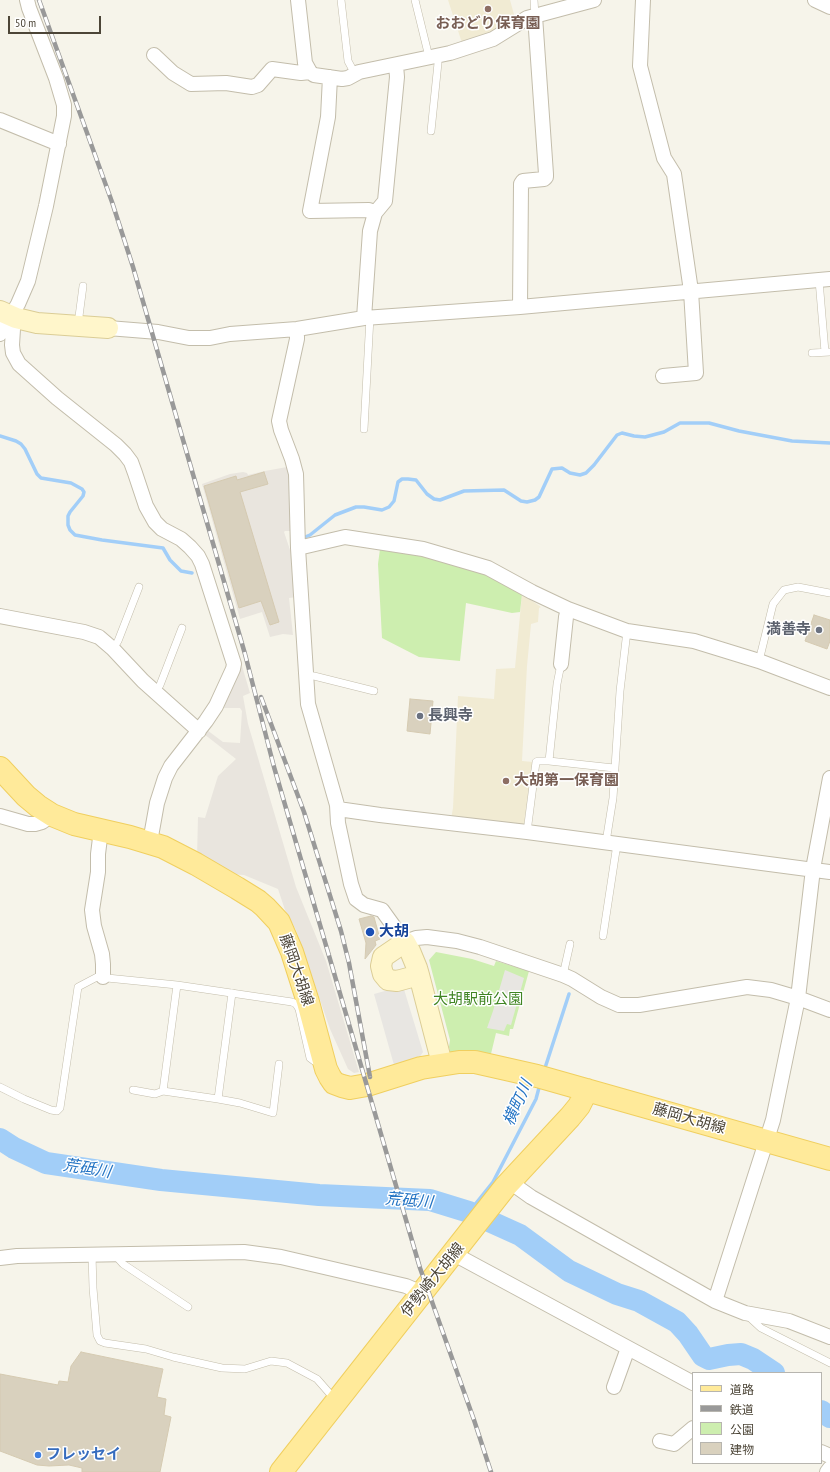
<!DOCTYPE html>
<meta charset="utf-8">
<style>
body{margin:0}
#map{position:relative;width:830px;height:1472px;overflow:hidden;background:#f6f4ea;font-family:"PT Sans Narrow","Noto Sans JP",sans-serif}
canvas{display:block}
.legend{position:absolute;left:692px;top:1372px;width:130px;height:92px;box-sizing:border-box;background:#fff;border:1px solid #b7b5af;margin:0;padding:5px 7px;list-style:none;font-size:12px;color:#4c4537}
.legend li{display:flex;align-items:center;gap:8px;height:20px}
.legend b{width:20px;border:1px solid #b7b5af}
.scale{position:absolute;left:8px;top:16px;width:93px;height:18px;box-sizing:border-box;border:2px solid #4c4537;border-top:0;padding-left:5px;font-size:12px;line-height:14px;white-space:nowrap;color:#4c4537;-webkit-text-stroke:3px #fff;paint-order:stroke}
</style>
<div id="map">
<canvas width="830" height="1472"></canvas>
<ul class="legend">
<li><b style="height:5px;background:#ffea9a"></b>道路</li>
<li><b style="height:5px;background:#999"></b>鉄道</li>
<li><b style="height:11px;background:#cdeeaf"></b>公園</li>
<li><b style="height:11px;background:#d9d1be"></b>建物</li>
</ul>
<div class="scale">50 m</div>
</div>
<script>
const ctx = document.querySelector('canvas').getContext('2d');
ctx.lineJoin = 'round';
function paint(path, color) {
  ctx.fillStyle = color;
  ctx.fill(path, 'evenodd');
}
function toPath(rows) {
  const path = new Path2D();
  for (const r of rows) {
    path.moveTo(r[0], r[1]);
    for (let i = 2; i < r.length; i += 2) path.lineTo(r[i], r[i + 1]);
  }
  return path;
}
function trace(path, color, width, dash) {
  ctx.strokeStyle = color;
  ctx.lineWidth = width;
  ctx.lineCap = dash ? 'butt' : 'round';
  ctx.setLineDash(dash || []);
  ctx.stroke(path);
}
function write(font, color, halo, rows, align = 'center') {
  ctx.font = font + ' "PT Sans Narrow","Noto Sans JP",sans-serif';
  ctx.lineWidth = 3;
  ctx.setLineDash([]);
  ctx.textBaseline = 'middle';
  ctx.strokeStyle = halo;
  ctx.fillStyle = color;
  for (const [text, x, y, turn = 0] of rows) {
    ctx.save();
    ctx.translate(x, y);
    ctx.rotate((+turn || 0) * Math.PI / 180);
    ctx.textAlign = isNaN(turn) ? turn : align;
    if (halo) ctx.strokeText(text, 0, 0);
    ctx.fillText(text, 0, 0);
    ctx.restore();
  }
}
const industrial = toPath([
 [287,467,290,471,291,531,285,531,284,532,290,550,294,550,297,597,289,598,293,635,283,634,270,637,262,612,240,619,202,484,230,474,243,472,247,473,248,475,265,471],
 [242,666,250,693,243,696,248,724,296,887,326,961,359,1072,354,1073,348,1069,330,1029,296,930,285,910,278,889,244,875,227,874,197,857,198,817,205,818,218,776,236,759,204,734,207,730,223,742,240,743,242,711,240,708,220,708]
]);
const education = toPath([
 [448,0,510,0,515,18,486,36,462,43],
 [522,594,541,607,539,608,538,622,531,624,527,666,522,761,533,762,524,826,451,819,453,808,458,696,494,699,496,669,515,668]
]);
const green = toPath([
 [380,549,422,556,486,573,522,594,520,612,512,613,466,603,460,661,419,657,382,638,378,564],
 [436,952,472,959,494,966,496,961,529,971,513,1029,510,1029,509,1036,496,1033,490,1058,451,1055,449,1047,450,1040,429,960]
]);
const parking = toPath([
 [505,970,524,978,511,1025,507,1024,504,1031,487,1028,493,1011],
 [403,986,423,1052,419,1058,394,1065,374,994]
]);
const stream = toPath([
 [0,436,16,441,21,444,25,449,37,474,41,478,71,483,82,489,84,492,83,496,70,512,68,516,68,525,70,530,75,535,102,540,163,548,170,560,181,571,192,573],
 [305,537,310,535,335,515,356,507,364,507,382,510,389,507,394,501,398,482,402,479,408,479,416,480,427,494,434,499,440,500,464,491,504,490,521,501,527,502,535,500,539,497,552,469,562,468,570,473,580,475,586,473,594,465,617,435,622,433,634,436,645,437,664,432,680,423,709,423,739,431,792,441,830,443],
 [544,1071,569,994],
 [469,1212,493,1182,536,1099,540,1084]
]);
const river = toPath([
 [0,1139,14,1148,46,1163,161,1180,319,1195,430,1200,469,1212,520,1235,569,1271,617,1294,639,1301,677,1322,688,1334,703,1356,709,1359,728,1355,741,1354,753,1359,774,1373],
 [821,1411,830,1417]
]);
const building = toPath([
 [264,472,268,484,240,492,279,622,270,625,261,601,239,608,204,486,236,476,237,480,264,472],
 [814,615,830,620,830,641,827,649,805,641,814,615],
 [410,699,433,701,430,734,407,731,410,699],
 [371,916,374,917,380,939,375,941,376,945,365,959,366,943,359,919,371,916],
 [81,1352,163,1369,157,1397,166,1399,164,1415,171,1417,160,1472,82,1472,82,1468,69,1465,49,1466,37,1465,0,1451,0,1374,58,1385,59,1381,68,1382,71,1366,81,1352]
]);
const lane = toPath([
 [341,0,348,61,355,74],
 [415,0,429,57],
 [534,0,535,16],
 [431,131,438,63,437,56],
 [819,280,825,352],
 [78,324,83,286],
 [812,353,830,352],
 [364,429,370,317],
 [113,649,118,641,139,587],
 [759,661,773,604,784,590,798,587,830,593],
 [306,675,314,676,374,691],
 [155,692,160,685,182,628],
 [549,761,557,684,561,664],
 [527,832,536,762,538,761,549,761,614,768],
 [606,842,613,798,620,691,627,631],
 [603,936,617,844],
 [563,975,570,944],
 [0,1087,24,1099,51,1110,57,1111,60,1108,78,987,97,977,177,985,292,1002,296,1004,299,1009,310,1058,314,1061,321,1060],
 [133,1090,155,1094,163,1091,218,1099,240,1103,273,1113,279,1064],
 [163,1091,177,985],
 [218,1099,232,993],
 [92,1255,93,1288,97,1335,100,1341,105,1343,146,1349,173,1357,222,1368,245,1369,271,1361,287,1363,317,1379,331,1395,336,1398],
 [115,1255,123,1264,188,1307],
 [748,1316,761,1328,830,1363]
]);
const street = toPath([
 [298,0,305,63,310,72,314,75,342,79,348,78,359,72,450,53,493,39,527,18,594,0],
 [643,0,640,66,664,158,674,174,691,291,696,373,663,376],
 [815,0,830,7],
 [154,55,173,73,191,84,226,83,252,87,258,85,272,69,301,73,310,72],
 [330,77,328,117,310,211,369,210,375,213],
 [0,120,59,144],
 [520,307,521,184,523,181,544,179,546,177,546,174,535,16],
 [16,318,13,329,12,345,13,353,19,364,57,398,116,445,125,454,131,462,135,473,146,506,155,522,162,529,181,539,190,547,198,556,202,564,234,664,233,669,216,706,206,721,171,766,165,778,157,803,150,842],
 [364,318,370,231,375,213,385,201,397,77,396,65],
 [108,328,158,332,189,338,210,338,230,334,297,329,364,318,520,307,830,279],
 [297,329,297,339,279,421,281,430,292,459,296,474,298,548,308,704,337,805,338,823,351,884,356,899,364,905,382,910,405,942,416,938,427,937,457,941,480,947,563,975,572,979,601,997,619,1005,639,1005,747,987,771,990,798,998,830,1010],
 [0,334,18,304,28,281,46,206,64,116,64,105,56,78,29,8,27,0],
 [298,548,345,537,423,549,488,568,532,592,568,609,627,631,694,641,759,661,830,688],
 [0,616,84,632,99,637,113,649,143,681,199,731],
 [561,664,566,617,568,609],
 [338,809,380,815,527,832,830,872],
 [0,816,28,824,35,824,42,822,52,815],
 [101,830,98,854,98,872,92,910,94,926,102,954,103,964,103,977],
 [510,1182,531,1197,715,1301,745,1313,789,1321,830,1337],
 [454,1254,693,1383],
 [0,1258,17,1256,244,1252,281,1257,406,1286,422,1293],
 [715,1301,773,1120,798,998,813,869,830,778],
 [614,1387,628,1348],
 [660,1441,674,1444,693,1428],
 [821,1452,830,1456],
 [827,1472,830,1468]
]);
const secondary = toPath([
 [0,311,16,318,37,323,108,328],
 [419,975,397,981,388,980,383,974,381,966,383,957,405,942,410,951,417,968,419,975,439,1052,442,1064]
]);
const primary = toPath([
 [0,768,26,796,38,806,52,815,74,824,130,837,163,847,196,864,237,888,258,901,265,907,279,922,292,952,308,1002,326,1069,330,1077,334,1083,342,1086,350,1088,367,1085,421,1068,459,1062,475,1062,537,1076,830,1159],
 [281,1472,505,1187,570,1117,579,1106,587,1090]
]);
const rail = toPath([
 [39,0,112,202,133,267,245,654,274,767,420,1268,474,1420,491,1472],
 [261,697,304,812,341,931,349,963,370,1077]
]);
const markers = [
 [488,9,4,"#8d6e63"],
 [819,630,4,"#6b7280"],
 [420,716,4,"#6b7280"],
 [506,781,4,"#8d6e63"],
 [370,932,5,"#1a4fb4"],
 [38,1455,4,"#3f7fe0"]
];
const educationNames = [
 ["おおどり保育園",488,24],
 ["大胡第一保育園",514,781,"left"]
];
const worshipNames = [
 ["満善寺",811,630],
 ["長興寺",428,716,"left"]
];
const transitNames = [
 ["大胡",379,932]
];
const streetNames = [
 ["藤岡大胡線",296,970,71],
 ["藤岡大胡線",689,1119,16],
 ["伊勢崎大胡線",433,1280,-51]
];
const parkNames = [
 ["大胡駅前公園",478,1000]
];
const shopNames = [
 ["フレッセイ",46,1455]
];
const waterNames = [
 ["横町川",518,1103,-66],
 ["荒砥川",87,1169,9],
 ["荒砥川",409,1201,5]
];
paint(industrial, '#e9e5de');
paint(education, '#f1ebd3');
paint(green, '#cdeeaf');
paint(parking, '#e8e6e2');
trace(stream, '#a2cef8', 3.5);
trace(river, '#a2cef8', 22);
paint(building, '#d9d1be');
trace(building, '#d5cab1', 1);
trace(lane, '#c3bdab', 8);
trace(street, '#c3bdab', 16);
trace(secondary, '#dbcd96', 22);
trace(primary, '#f0cf5f', 24);
trace(lane, '#fff', 7);
trace(street, '#fff', 14);
trace(secondary, '#fff6cb', 20);
trace(primary, '#ffea9a', 22);
trace(rail, '#999', 4.5);
trace(rail, '#fff', 3, [9]);
for (const [x, y, r, color] of markers) {
  const dot = new Path2D();
  dot.arc(x, y, r, 0, 2 * Math.PI);
  ctx.fillStyle = color;
  ctx.fill(dot);
  trace(dot, '#fff', 1.5);
}
write('bold 15px', '#785e54', '#fff', educationNames);
write('bold 15px', '#5b616d', '#fff', worshipNames, 'right');
write('bold 15px', '#164399', '#fff', transitNames, 'left');
write('15px', '#4c4537', '#fff', streetNames);
write('15px', '#408523', '#fff', parkNames);
write('bold 15px', '#366cbe', '#fff', shopNames, 'left');
write('italic 16px', '#2474c4', '#fff', waterNames);
</script>
